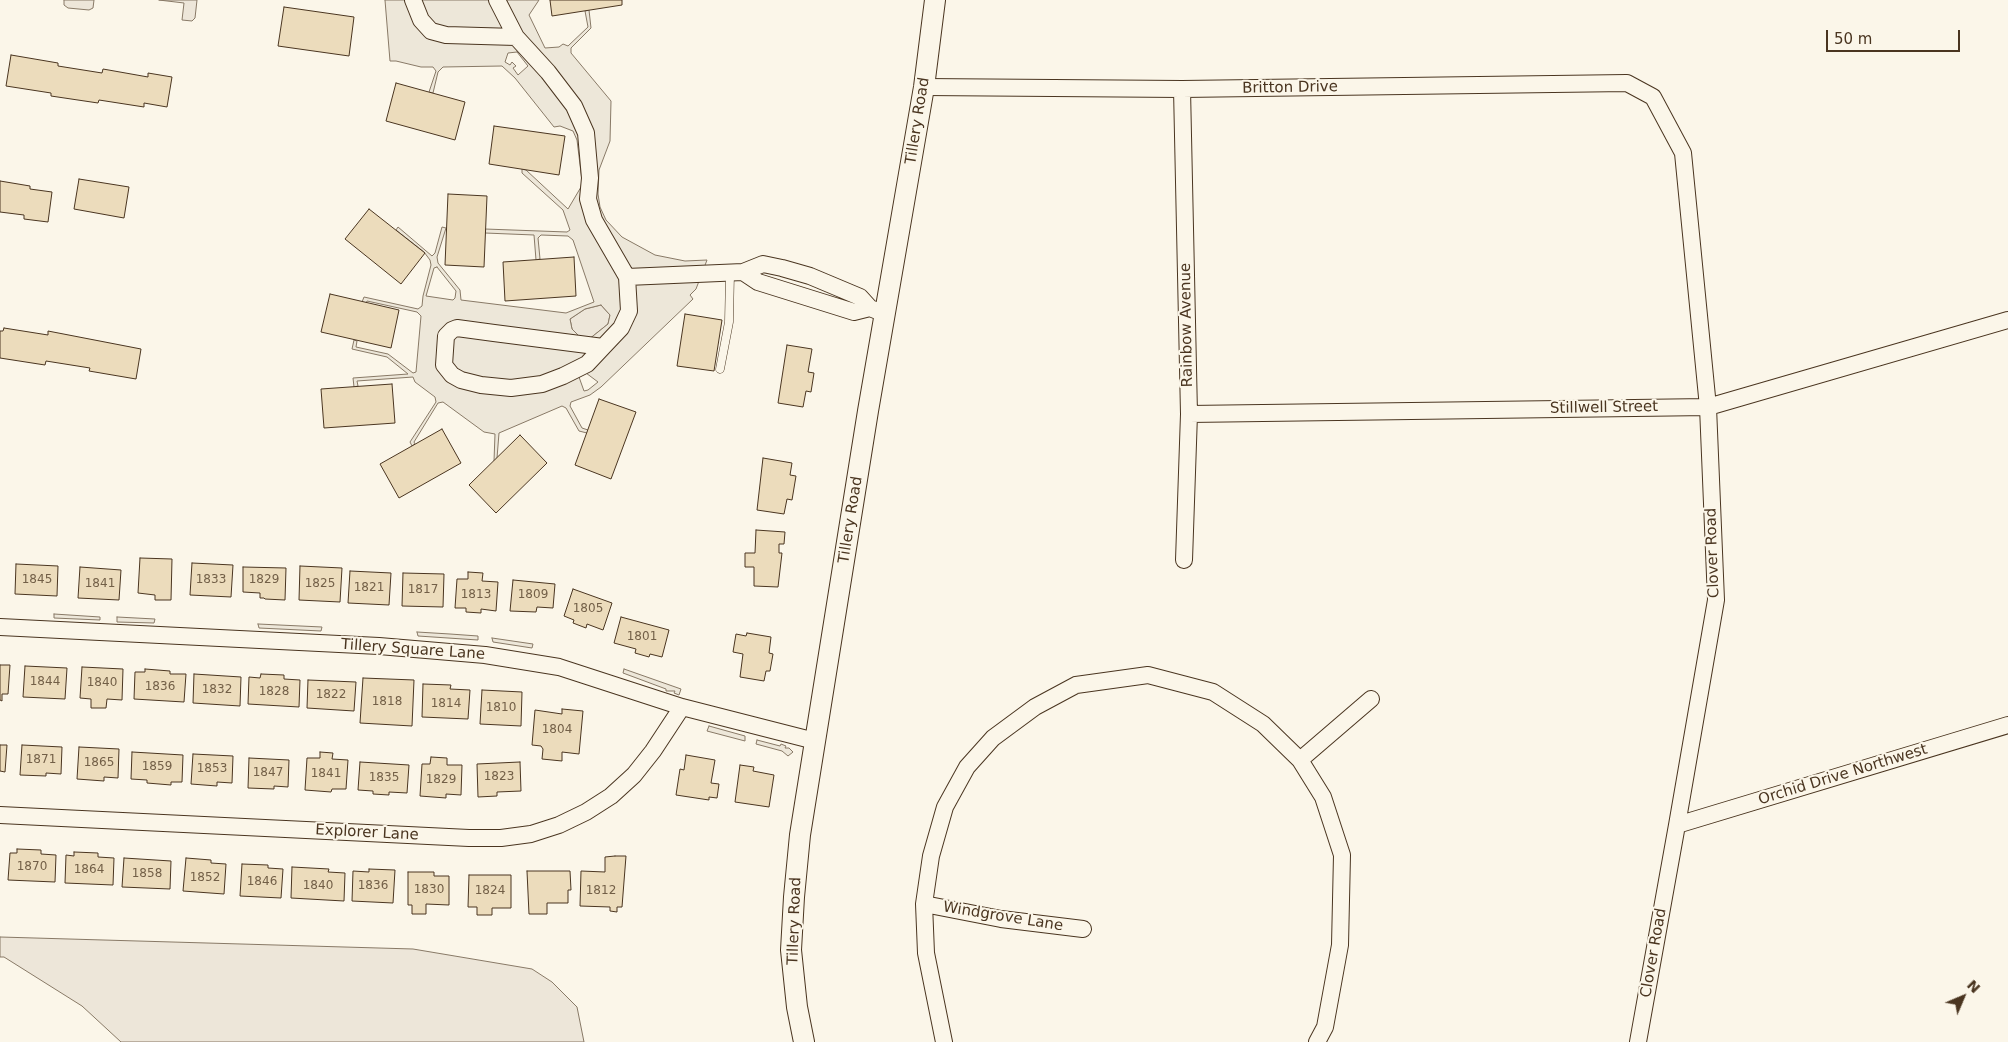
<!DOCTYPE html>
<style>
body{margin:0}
#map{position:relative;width:2008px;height:1042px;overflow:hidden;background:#fbf6e9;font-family:"DejaVu Sans",sans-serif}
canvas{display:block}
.north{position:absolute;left:1938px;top:972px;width:50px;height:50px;-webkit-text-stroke:4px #fbf6e9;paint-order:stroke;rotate:45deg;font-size:14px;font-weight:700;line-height:20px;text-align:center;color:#4a3520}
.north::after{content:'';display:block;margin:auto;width:18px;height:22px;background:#4a3520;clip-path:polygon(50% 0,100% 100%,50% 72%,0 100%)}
.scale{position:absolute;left:1826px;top:30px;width:134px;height:22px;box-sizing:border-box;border:2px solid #4a3520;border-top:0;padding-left:6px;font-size:15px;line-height:18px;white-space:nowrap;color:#4a3520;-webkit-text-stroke:4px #fbf6e9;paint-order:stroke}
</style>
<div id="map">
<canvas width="2008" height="1042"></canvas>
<div class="north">N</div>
<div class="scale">50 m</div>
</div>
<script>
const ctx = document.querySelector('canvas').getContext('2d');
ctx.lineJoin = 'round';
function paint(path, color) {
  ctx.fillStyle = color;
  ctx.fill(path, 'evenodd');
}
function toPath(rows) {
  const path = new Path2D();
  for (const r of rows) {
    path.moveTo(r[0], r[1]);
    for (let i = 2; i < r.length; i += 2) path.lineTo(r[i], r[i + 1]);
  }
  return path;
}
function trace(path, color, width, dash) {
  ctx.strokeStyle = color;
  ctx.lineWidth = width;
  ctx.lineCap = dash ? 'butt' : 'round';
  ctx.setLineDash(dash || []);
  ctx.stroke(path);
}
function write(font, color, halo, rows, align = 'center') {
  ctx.font = font + ' "DejaVu Sans",sans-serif';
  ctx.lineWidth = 4;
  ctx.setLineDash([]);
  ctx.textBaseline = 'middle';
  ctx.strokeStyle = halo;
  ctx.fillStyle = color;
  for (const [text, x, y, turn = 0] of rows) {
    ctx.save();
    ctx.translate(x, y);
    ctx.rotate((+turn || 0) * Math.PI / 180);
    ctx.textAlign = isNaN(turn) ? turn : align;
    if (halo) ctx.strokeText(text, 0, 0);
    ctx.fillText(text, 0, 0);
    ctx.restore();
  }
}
const green = toPath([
 [64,0,94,0,93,8,89,10,68,8,64,5,64,0],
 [159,0,197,0,195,18,192,21,182,20,184,3,159,0],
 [601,305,610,315,608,324,588,340,581,338,572,329,570,319,585,309,601,305],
 [0,937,413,949,532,969,552,982,577,1007,584,1042,121,1042,82,1006,4,957,0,957,0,937]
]);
const parking = toPath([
 [385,0,539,0,529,15,545,48,559,47,563,44,568,46,588,27,585,11,589,10,591,28,571,48,571,53,611,101,610,141,599,170,598,194,600,207,606,220,622,237,655,255,685,261,707,260,696,289,690,295,693,299,601,387,590,395,571,402,570,406,582,428,588,430,587,433,579,431,566,408,562,406,499,433,497,458,494,461,495,434,484,432,443,402,438,403,414,442,415,444,412,446,410,442,436,402,435,397,415,382,413,377,357,381,358,386,354,387,353,378,408,374,387,357,352,349,354,340,357,341,356,347,388,354,413,373,416,372,421,316,417,312,367,301,366,303,362,302,364,297,418,309,422,306,423,296,431,265,430,260,424,252,396,230,398,227,432,256,435,253,442,227,446,228,437,257,438,263,460,290,461,300,566,313,594,302,573,240,568,236,541,235,538,238,540,259,536,260,534,235,485,233,485,229,567,232,570,230,563,210,522,173,522,169,526,170,568,209,581,187,582,181,577,140,573,131,560,126,554,127,515,78,502,66,443,67,438,72,433,93,429,92,436,71,433,67,421,67,396,61,390,61,385,0],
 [517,52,528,66,518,75,513,68,516,66,512,62,510,65,505,62,508,53,517,52],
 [437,267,456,291,455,298,453,300,426,296,434,268,437,267],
 [601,305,610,315,608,324,588,340,581,338,572,329,570,319,585,309,601,305],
 [586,373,598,382,588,390,584,391,579,377,586,373],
 [54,614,100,617,100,620,54,618,54,614],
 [117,617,155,619,154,623,117,622,117,617],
 [258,624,322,627,321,631,259,628,258,624],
 [417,632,450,634,478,636,478,640,418,636,417,632],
 [492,638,533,644,532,648,493,642,492,638],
 [624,669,681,689,679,695,674,693,675,691,666,691,666,689,623,673,624,669],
 [709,726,745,736,745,741,707,731,709,726],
 [757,740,780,746,781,744,786,746,785,748,789,748,793,752,788,756,782,751,756,744,757,740]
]);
const building = toPath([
 [550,0,622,0,622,5,552,16,550,0],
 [284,7,354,17,349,56,278,46,284,7],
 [11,55,58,63,58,66,102,73,103,69,148,77,148,73,172,77,167,107,144,103,144,107,99,100,98,103,51,96,51,93,6,86,11,55],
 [396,83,465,102,455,140,386,121,396,83],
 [494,126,565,136,559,175,489,164,494,126],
 [79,179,129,187,124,218,74,209,79,179],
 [0,181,30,186,30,189,52,192,48,222,24,219,24,215,0,212,0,181],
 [448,194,487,196,484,267,445,265,448,194],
 [369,209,425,253,401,284,345,239,369,209],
 [574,257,576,296,505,301,503,262,574,257],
 [330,294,399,310,391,348,321,332,330,294],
 [685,314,722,320,714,371,677,366,685,314],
 [4,328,48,335,48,331,141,349,136,379,89,371,90,368,46,361,45,365,0,358,0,331,3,331,4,328],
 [787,345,812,349,808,372,814,373,811,392,806,391,803,407,778,403,787,345],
 [392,384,395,423,324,428,321,389,392,384],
 [599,399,636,412,611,479,575,465,599,399],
 [442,429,461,463,399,498,380,464,442,429],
 [520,435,547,463,496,513,469,485,520,435],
 [763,458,792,463,790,475,796,476,792,500,787,499,784,514,757,510,763,458],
 [756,530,785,532,784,544,779,544,779,553,782,553,778,587,754,586,754,567,745,567,745,553,755,553,756,530],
 [140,558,172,559,171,600,155,600,155,595,138,593,140,558],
 [192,563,233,565,231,597,190,595,192,563],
 [16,564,58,566,57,596,15,594,16,564],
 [300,566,342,568,340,602,299,600,300,566],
 [80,567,121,570,119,600,78,598,80,567],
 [243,567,286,568,285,600,265,599,264,598,260,598,260,593,243,592,243,567],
 [350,571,391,573,389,605,348,603,350,571],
 [468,572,483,573,482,581,498,582,496,611,481,609,481,613,466,612,466,608,455,608,457,579,468,579,468,572],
 [403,573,444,574,443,607,402,606,403,573],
 [513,580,555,584,553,608,537,607,536,612,510,611,513,580],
 [573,589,612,603,603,630,587,624,586,628,573,623,574,620,564,616,573,589],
 [621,617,669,630,662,657,650,654,649,657,635,653,636,649,614,643,621,617],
 [747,633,771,637,769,653,773,654,770,671,766,671,764,681,740,677,743,654,733,652,736,634,746,636,747,633],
 [0,665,10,665,8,694,2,694,2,701,0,700,0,665],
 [25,666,67,668,65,699,23,697,25,666],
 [82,667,123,669,122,700,107,699,106,708,91,708,91,699,80,698,82,667],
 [145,669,170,671,170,674,186,674,184,702,134,699,135,672,145,672,145,669],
 [194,674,241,677,240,706,193,703,194,674],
 [261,674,284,675,284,679,300,680,299,707,248,704,249,677,260,678,261,674],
 [363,678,414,680,412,726,360,723,363,678],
 [308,680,356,682,354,711,307,708,308,680],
 [423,684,451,685,450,689,470,690,468,719,422,717,423,684],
 [482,690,522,692,521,726,480,724,482,690],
 [562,709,583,711,579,754,562,752,562,761,542,759,543,749,541,746,532,745,535,710,562,714,562,709],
 [0,745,7,745,5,772,0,771,0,745],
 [22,745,62,747,61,774,46,773,46,776,20,775,22,745],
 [79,747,119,749,118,778,104,777,104,781,77,779,79,747],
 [132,752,183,755,182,782,171,782,171,785,147,783,147,780,131,779,132,752],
 [320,752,333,753,332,759,348,760,346,789,332,789,331,792,305,790,307,758,320,758,320,752],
 [193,754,233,756,232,783,217,782,217,786,191,784,193,754],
 [686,755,715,760,711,783,719,784,717,798,709,797,709,800,676,795,680,769,684,770,686,755],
 [431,757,447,758,447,765,462,765,461,795,446,794,446,798,420,796,422,764,430,764,431,757],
 [249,758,289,760,288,787,274,786,274,789,248,788,249,758],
 [360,762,409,765,407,793,389,792,389,795,373,794,373,791,358,790,360,762],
 [520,762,521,791,497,792,497,796,478,797,477,764,520,762],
 [740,765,754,767,753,771,774,775,769,807,735,802,740,765],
 [17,849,41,850,41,854,56,855,55,882,8,880,10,853,17,853,17,849],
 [74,852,98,853,98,857,114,858,113,885,65,883,66,855,74,856,74,852],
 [615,856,626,856,622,907,617,907,617,912,610,911,610,907,580,906,581,871,605,872,605,857,615,856],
 [124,858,171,861,170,889,122,887,124,858],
 [186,858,211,860,211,863,226,864,224,894,183,891,186,858],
 [242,864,268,865,268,868,283,869,281,898,240,896,242,864],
 [292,867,329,869,328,872,345,873,344,901,291,898,292,867],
 [369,869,395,870,393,903,352,901,353,871,369,872,369,869],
 [527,871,570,871,571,890,568,890,568,903,547,903,547,914,529,914,527,871],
 [408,872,434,872,434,876,449,876,449,905,426,904,426,914,412,914,412,905,408,905,408,872],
 [469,875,511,875,511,908,492,908,492,915,477,915,477,907,468,907,469,875]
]);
const service = toPath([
 [720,369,729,322,730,273]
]);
const minor = toPath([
 [413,0,421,20,431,31,446,35,516,37,497,0],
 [516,37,548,72,574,106,586,133,590,178,588,199,594,220,627,277,629,311,621,328,603,347],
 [924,87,1182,89,1627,83,1653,97,1683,153,1708,407,1716,600,1677,825,1638,1042],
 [1182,89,1189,414,1184,560],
 [743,272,758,282,854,312,870,308],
 [627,277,743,272,763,264,782,268,810,276,860,297,870,308,885,314],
 [457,328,494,333,603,347,587,364,563,376,542,384,511,388,481,385,461,380,452,375,444,365,446,336,452,330,457,328],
 [1189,414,1708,407,2008,320],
 [0,627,379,646,485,655,559,667,682,707,815,741],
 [1300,760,1371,699],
 [0,815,469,838,501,838,531,834,559,825,586,812,611,796,634,775,653,751,682,707],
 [1677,825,2008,725],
 [924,904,1001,919,1083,929],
 [944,1042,926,953,924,904,931,856,945,807,967,767,993,738,1035,707,1076,685,1148,675,1213,692,1263,724,1300,760,1323,797,1342,855,1340,945,1325,1027,1317,1042]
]);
const tertiary = toPath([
 [804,1042,797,1007,791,950,794,897,800,835,868,411,924,87,935,0]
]);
const numberNames = [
 ["1845",37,580],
 ["1833",211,580],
 ["1829",264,580],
 ["1841",100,584],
 ["1825",320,584],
 ["1821",369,588],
 ["1817",423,590],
 ["1813",476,595],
 ["1809",533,595],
 ["1805",588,609],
 ["1801",642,637],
 ["1844",45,682],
 ["1840",102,683],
 ["1836",160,687],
 ["1832",217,690],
 ["1828",274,692],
 ["1822",331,695],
 ["1818",387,702],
 ["1814",446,704],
 ["1810",501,708],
 ["1804",557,730],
 ["1871",41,760],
 ["1865",99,763],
 ["1859",157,767],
 ["1853",212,769],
 ["1847",268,773],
 ["1841",326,774],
 ["1823",499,777],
 ["1835",384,778],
 ["1829",441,780],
 ["1870",32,867],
 ["1864",89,870],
 ["1858",147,874],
 ["1852",205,878],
 ["1846",262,882],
 ["1840",318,886],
 ["1836",373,886],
 ["1830",429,890],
 ["1824",490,891],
 ["1812",601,891]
];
const streetNames = [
 ["Britton Drive",1290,88,-1],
 ["Tillery Road",918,121,-81],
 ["Rainbow Avenue",1187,325,-91],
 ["Stillwell Street",1604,408,-1],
 ["Tillery Road",851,520,-81],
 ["Clover Road",1713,553,-92],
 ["Tillery Square Lane",413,650,4],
 ["Orchid Drive Northwest",1843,775,-17],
 ["Explorer Lane",367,833,3],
 ["Windgrove Lane",1003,917,9],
 ["Tillery Road",795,921,-88],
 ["Clover Road",1654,953,-80]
];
paint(green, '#ede6d9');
trace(green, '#887966', 1);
paint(parking, '#ede7d9');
trace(parking, '#887966', 1);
paint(building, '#ecdcbc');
trace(building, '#4a3520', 1);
trace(service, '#4a3520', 9);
trace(minor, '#4a3520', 18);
trace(tertiary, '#4a3520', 22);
trace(service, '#fbf6e9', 8);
trace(minor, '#fbf6e9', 16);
trace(tertiary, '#fbf6e9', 20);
write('12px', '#725f47', null, numberNames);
write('15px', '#4a3520', '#fbf6e9', streetNames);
</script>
